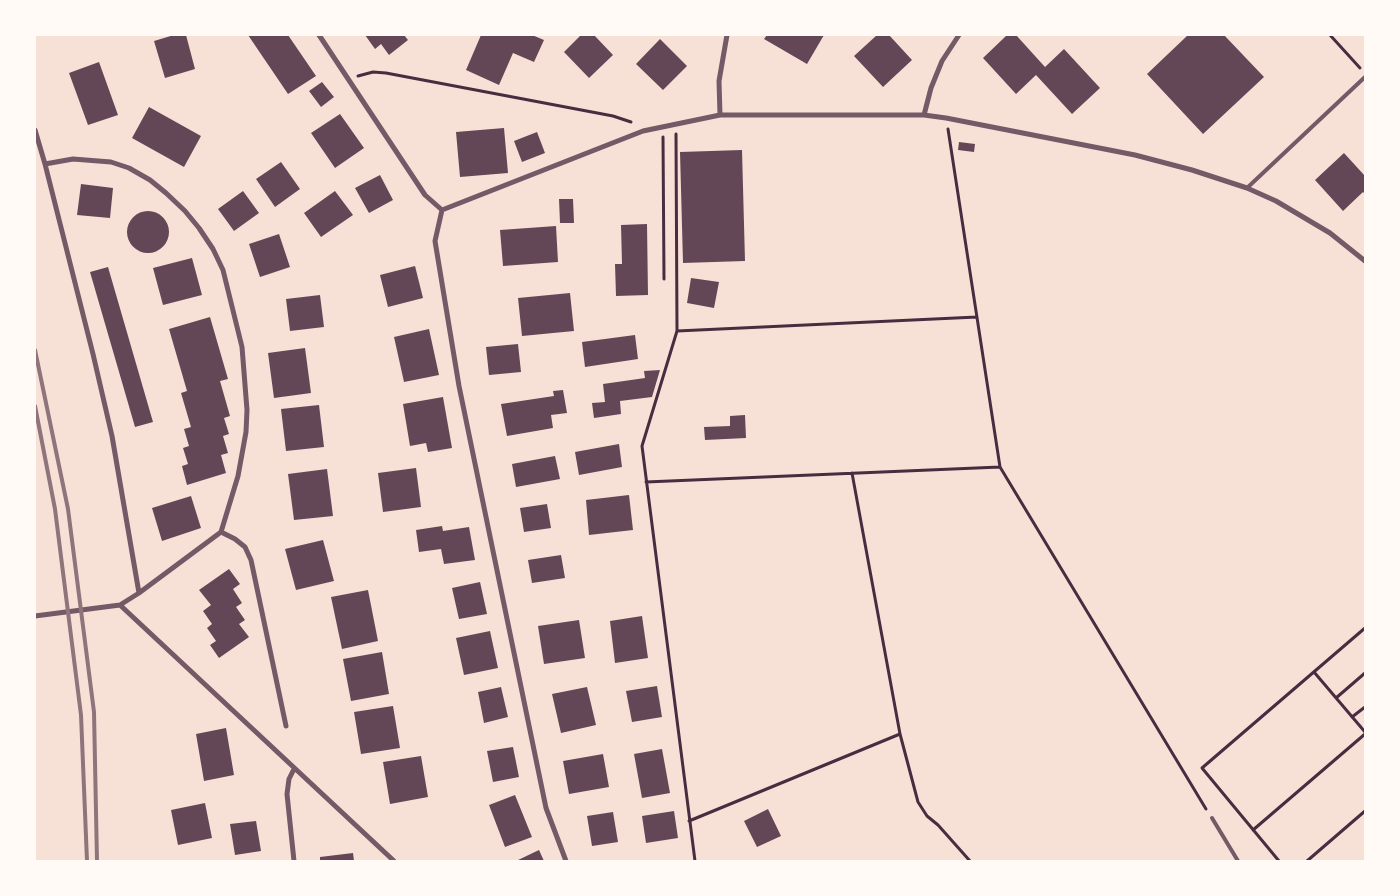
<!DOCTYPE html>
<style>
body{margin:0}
#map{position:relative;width:1400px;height:896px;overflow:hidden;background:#f7e1d7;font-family:"Work Sans",sans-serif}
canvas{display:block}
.frame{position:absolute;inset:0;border:36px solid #fffaf5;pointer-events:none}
</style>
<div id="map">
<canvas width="1400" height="896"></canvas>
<div class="frame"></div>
</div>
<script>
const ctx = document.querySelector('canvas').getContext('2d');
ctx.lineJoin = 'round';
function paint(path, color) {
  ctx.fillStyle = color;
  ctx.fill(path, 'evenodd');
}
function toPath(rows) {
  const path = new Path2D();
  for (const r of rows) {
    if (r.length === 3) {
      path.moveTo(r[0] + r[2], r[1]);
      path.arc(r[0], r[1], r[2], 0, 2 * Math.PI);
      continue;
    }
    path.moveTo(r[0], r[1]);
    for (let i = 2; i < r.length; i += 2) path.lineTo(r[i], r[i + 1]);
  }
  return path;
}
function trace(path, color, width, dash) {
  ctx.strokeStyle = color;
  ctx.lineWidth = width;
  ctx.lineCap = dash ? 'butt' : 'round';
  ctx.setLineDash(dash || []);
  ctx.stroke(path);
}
const building = toPath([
 [174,35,186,35,195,69,165,78,154,41],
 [248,35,288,35,316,76,288,94],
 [365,35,404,35,408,40,389,55,381,44,375,49],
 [481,35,532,35,544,40,534,62,513,53,499,85,466,70],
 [581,35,594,35,613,55,589,78,564,52],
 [767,35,824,35,807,64,764,39],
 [877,35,889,35,912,60,883,87,854,56],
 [1007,35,1016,35,1045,67,1064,49,1100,88,1072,114,1036,75,1016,94,983,58],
 [1188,35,1224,35,1264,77,1203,134,1147,74],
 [660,39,687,66,663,90,636,64],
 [99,62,118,115,88,125,69,73],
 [322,82,334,97,321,107,309,91],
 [149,107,201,136,184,167,132,138],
 [340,114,364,148,335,168,311,133],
 [504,128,508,173,460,177,456,132],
 [537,132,545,153,522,162,514,141],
 [959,142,975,144,974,152,958,150],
 [742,150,745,261,683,263,680,152],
 [1344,153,1365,176,1365,194,1363,192,1343,211,1315,180],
 [281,162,300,189,275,207,256,179],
 [380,175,393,200,369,213,355,188],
 [81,184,113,188,110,218,77,215],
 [243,191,259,213,234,231,218,209],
 [335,191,353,215,321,237,304,213],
 [559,199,573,199,574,223,560,223],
 [148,232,21],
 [647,224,648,295,616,296,615,264,622,264,621,225],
 [556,226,558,262,503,266,500,230],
 [279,234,290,267,260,277,249,244],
 [192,258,202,295,163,305,153,268],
 [415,266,423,298,388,307,380,275],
 [108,267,153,422,135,427,90,272],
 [691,278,719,282,714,308,687,303],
 [570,293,574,331,522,336,518,298],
 [320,295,324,327,290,331,286,299],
 [210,317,228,379,220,381,230,416,224,418,229,434,223,436,228,453,221,455,226,473,187,485,182,466,188,464,183,448,189,446,184,429,191,427,181,393,187,391,169,329],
 [429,329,439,375,404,382,394,337],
 [635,335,638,359,585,367,582,342],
 [518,344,521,372,489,375,486,347],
 [305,348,311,393,274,398,268,353],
 [660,370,652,397,620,401,621,414,594,418,592,403,605,402,603,384,645,378,644,371],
 [563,390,567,413,551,415,553,428,507,436,501,404,554,396,553,391],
 [443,397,452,448,428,452,426,443,410,446,403,404],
 [319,405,324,447,286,451,281,409],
 [745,415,746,438,705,440,704,427,730,426,730,416],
 [619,444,622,467,579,475,575,452],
 [555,456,560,479,516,487,512,464],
 [416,468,421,507,383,512,378,473],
 [327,469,333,516,294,520,288,474],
 [629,495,633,530,589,535,586,500],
 [191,496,201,528,162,541,152,508],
 [547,504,551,528,524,532,520,508],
 [442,526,443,531,469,527,475,560,444,564,441,549,419,552,416,530],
 [323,540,334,581,296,590,285,549],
 [561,555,565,578,532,583,528,560],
 [229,569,240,584,233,589,242,603,236,607,245,620,239,624,249,637,219,658,210,645,216,641,207,628,212,624,203,611,211,605,199,590],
 [480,582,487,614,459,619,452,588],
 [368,590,378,641,342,649,331,597],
 [642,616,648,658,615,663,610,621],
 [579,620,585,658,544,664,538,626],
 [490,631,498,668,464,675,456,638],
 [382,652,389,694,351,701,343,659],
 [657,686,662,717,632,722,626,691],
 [501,687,508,717,484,723,478,692],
 [587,687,596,725,561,733,552,694],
 [393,706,400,748,361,754,354,712],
 [226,728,234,775,204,781,196,734],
 [513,747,519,777,493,782,487,751],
 [662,749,670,793,642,798,634,754],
 [603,754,609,787,569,794,563,761],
 [421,756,428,797,390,804,383,762],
 [515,795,532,837,505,847,489,805],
 [205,803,212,838,178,845,171,810],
 [768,809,781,836,757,847,744,821],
 [674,811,678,838,646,843,642,816],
 [613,812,618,842,592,846,587,816],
 [256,821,261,851,235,855,230,824],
 [539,850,544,861,516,861],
 [353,853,354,861,320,861,320,857]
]);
const path = toPath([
 [1330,35,1360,68],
 [358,76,373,72,386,73,613,116,631,122],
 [948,129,1000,467,1206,809],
 [676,134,677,331,642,446,695,861],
 [663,137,664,279],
 [677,331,977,317],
 [852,473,900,734,918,802,927,816,938,825,970,861],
 [646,482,1000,467],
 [1314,672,1365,732],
 [1336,698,1365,673],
 [1352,717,1365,707],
 [689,821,900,734],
 [1253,830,1365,734],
 [1279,861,1202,768,1365,628],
 [1307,861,1365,811]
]);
const service = toPath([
 [1247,188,1365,77],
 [1212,818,1238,861]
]);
const minor = toPath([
 [319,35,425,195,442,210,435,241,459,386,546,808,566,861],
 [720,115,719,81,727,35],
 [924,115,931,88,942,61,959,35],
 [35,130,45,164,93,354,112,436,139,593],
 [45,164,73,159,111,162,129,168,150,180,166,193,185,211,199,228,213,249,223,270,242,347,247,410,246,432,238,476,221,532,139,593,120,605],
 [442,210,643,131,720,115,924,115,946,118,1135,155,1192,170,1247,188,1276,201,1330,233,1365,261],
 [221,532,235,539,245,547,251,560,286,726],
 [35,616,120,605,394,861],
 [294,861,287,794,289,779,294,769]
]);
const rail = toPath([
 [35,350,68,509,94,712,97,861],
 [35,406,55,509,81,715,87,861]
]);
paint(building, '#644757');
trace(path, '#4a2c40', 3);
trace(service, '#755966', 4);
trace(minor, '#755966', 5);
trace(rail, '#8f747c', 4);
</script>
